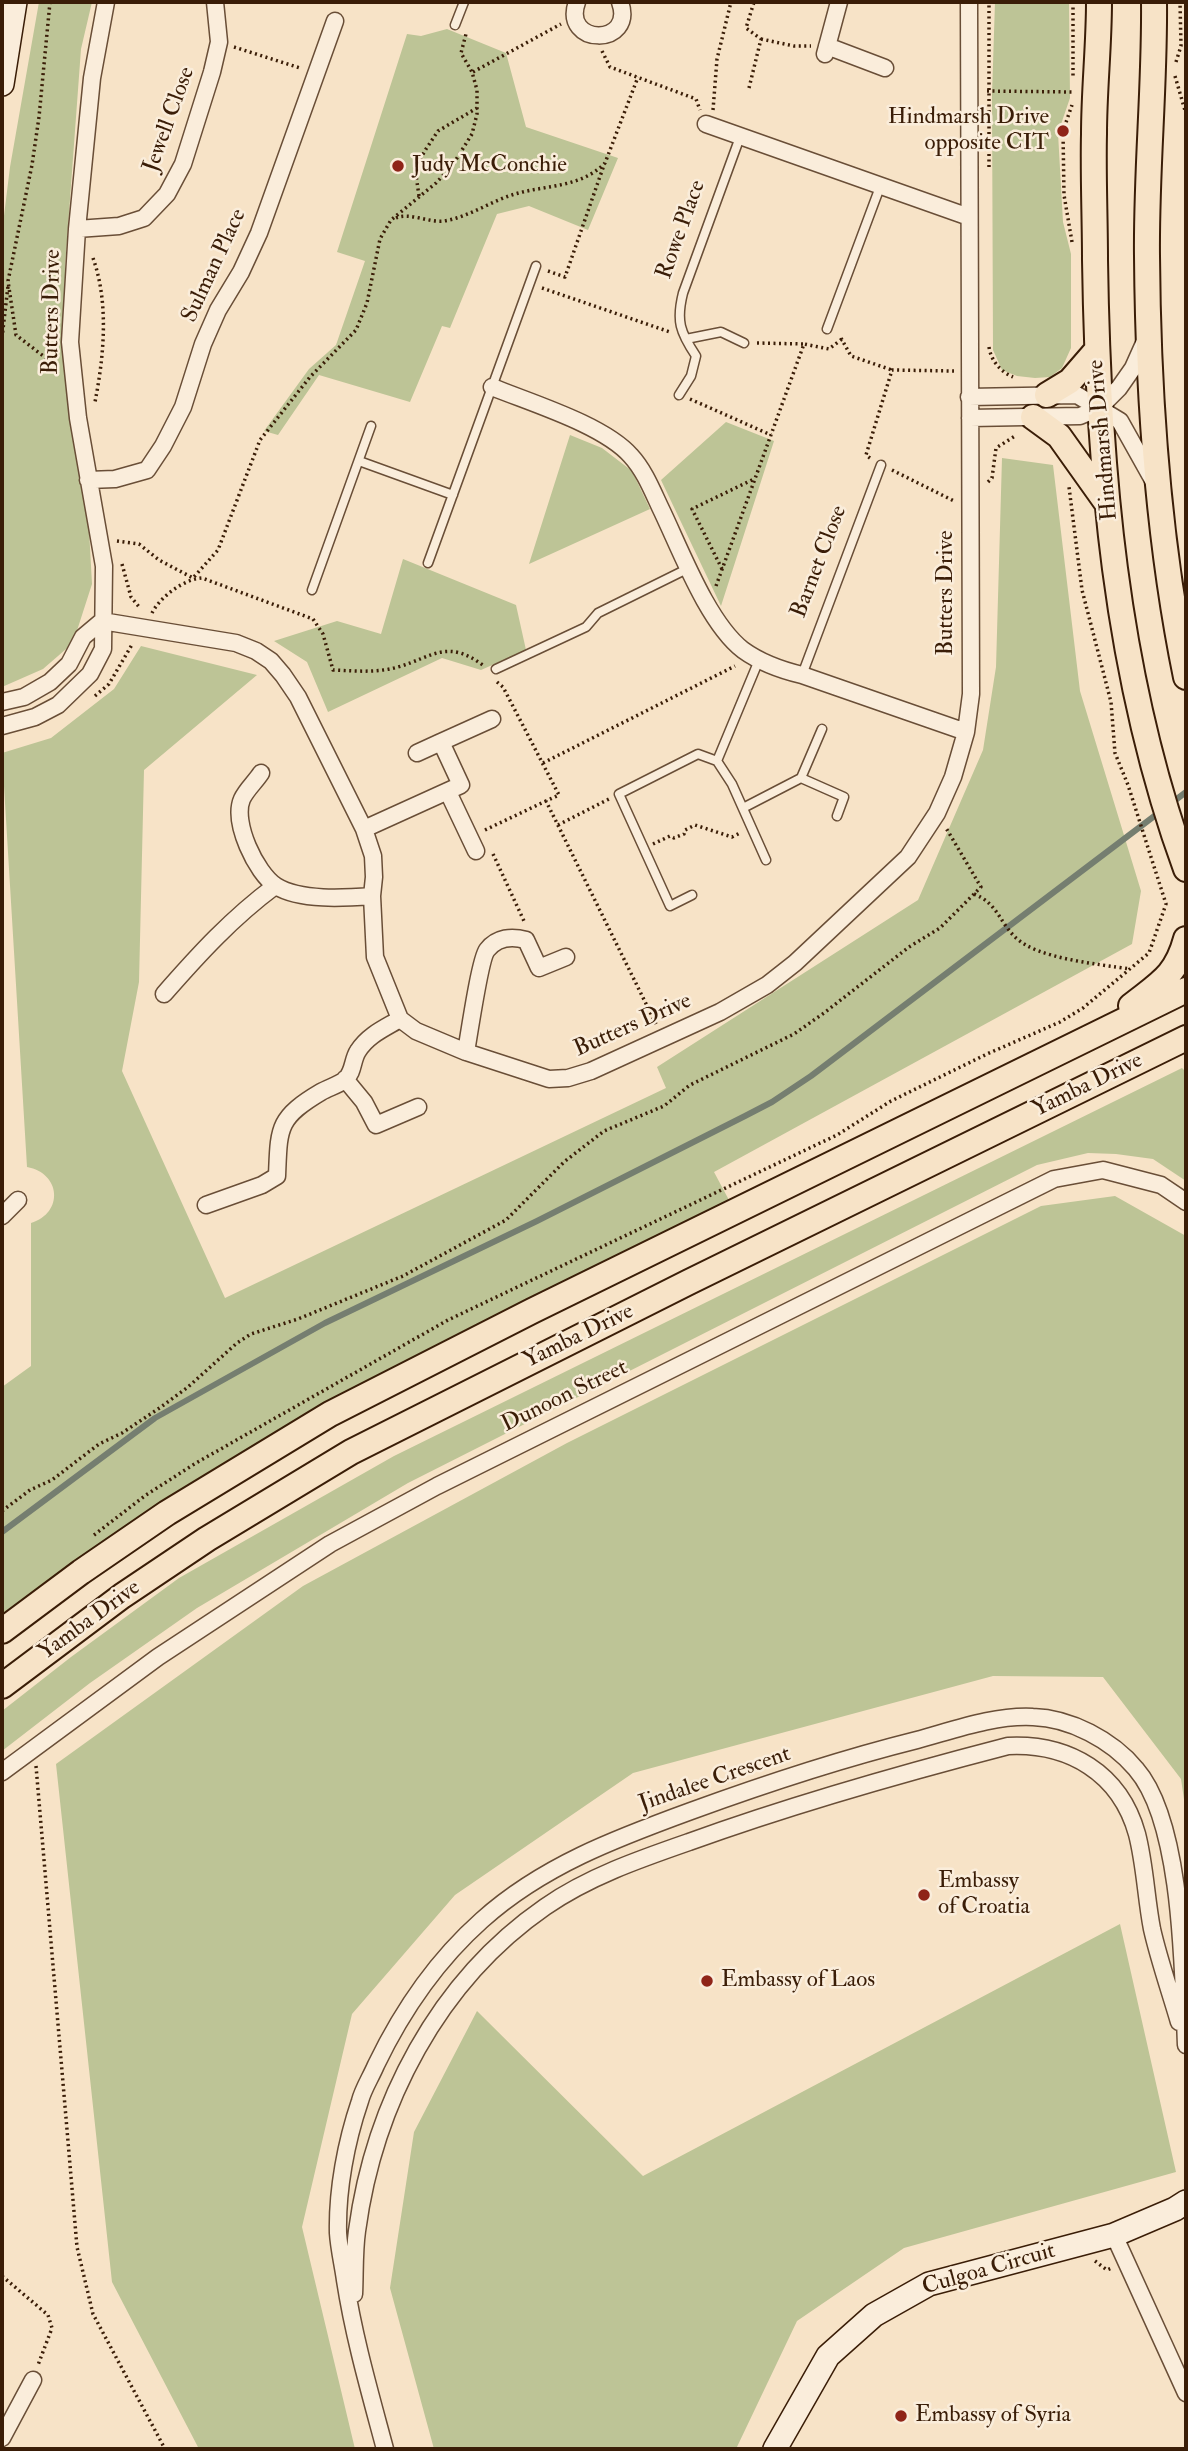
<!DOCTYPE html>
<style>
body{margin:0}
#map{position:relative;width:1188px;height:2451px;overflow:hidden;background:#f7e3c7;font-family:"IM FELL Double Pica",serif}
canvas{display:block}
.frame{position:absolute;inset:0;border:4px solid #3a1d07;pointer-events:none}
</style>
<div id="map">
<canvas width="1188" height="2451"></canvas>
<div class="frame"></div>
</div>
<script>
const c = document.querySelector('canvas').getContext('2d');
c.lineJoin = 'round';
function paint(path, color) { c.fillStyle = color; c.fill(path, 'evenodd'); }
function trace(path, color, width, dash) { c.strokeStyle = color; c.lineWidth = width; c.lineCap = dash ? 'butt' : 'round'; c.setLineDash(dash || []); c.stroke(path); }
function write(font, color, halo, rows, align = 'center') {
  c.font = font + ' "IM FELL Double Pica",serif'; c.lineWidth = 5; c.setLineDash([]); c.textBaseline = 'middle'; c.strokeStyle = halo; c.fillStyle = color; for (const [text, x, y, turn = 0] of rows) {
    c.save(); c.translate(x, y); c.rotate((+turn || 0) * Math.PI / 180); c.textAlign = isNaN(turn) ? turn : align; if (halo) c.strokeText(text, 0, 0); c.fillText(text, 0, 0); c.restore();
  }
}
paint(new Path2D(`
 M39,2H92L81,49L65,267L66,381L88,511L92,584L73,643L43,669L2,687V232L10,167Z
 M995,2H1069L1070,98L1058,133L1063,222L1071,254V348L1062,368L1050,377L1035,378L1017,376L1002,370L993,350L992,95Z
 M447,29L506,53L526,127L618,158L588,230L529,206L497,214L450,328L442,326L410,402L319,375L278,435L264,431L309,369L336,345L365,261L337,252L407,34L421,36Z
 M726,422L774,441L721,606L661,480Z
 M570,435L602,448L632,471L650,509L529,564Z
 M1002,458L1053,465L1080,691L1141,891L1132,944L714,1172L730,1202L290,1429L2,1618V1387L31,1366V1223C64,1213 61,1173 27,1167L2,753L51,738L114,689L141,646L257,675L144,770L139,982L122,1071L225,1298L666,1088L657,1067L918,900L983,750L996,667Z
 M403,559L516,605L526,650L481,670L442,658L328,712L307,662L274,641L337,621L381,634Z
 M1182,1068L1186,1072V1181L1153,1159L1116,1154L1088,1153L1037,1165L408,1483L197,1608L90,1683L2,1751V1711L71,1657L179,1578L394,1456Z
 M1115,1196L1186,1236V1813L1181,1779L1103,1677L993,1676L633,1773L455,1895L352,2014L302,2227L355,2449H199L112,2282L56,1764L303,1586L567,1443L1041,1206Z
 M1120,1924L1176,2172L904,2248L797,2321L736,2449H434L390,2288L414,2132L477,2011L643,2176Z`), '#bdc496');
trace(new Path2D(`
 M1169,805L1186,792
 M2,1532L155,1418L325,1323L537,1221L745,1116L772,1102L811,1076L1161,811`), '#757e70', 6);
const lane = new Path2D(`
 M455,25L464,2
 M827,329L880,187
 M686,339L721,332L744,343
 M679,395L691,376L696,356C680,332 676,321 683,293L740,137
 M359,461L453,495
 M428,563L536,266
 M312,590L371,426
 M496,669L586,627L598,613L689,568
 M802,675L881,465
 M717,761L732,784L766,860
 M801,778L822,729
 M743,808L801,778L844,797L837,816
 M692,895L670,906L619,794L698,754L717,761L759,660`);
const street = new Path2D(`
 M577,2C561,46 636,47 620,2
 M827,46L885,68
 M825,54L839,2
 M706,124L969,217
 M77,229L119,226L144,218L167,194L183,164L212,72L219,42L215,2
 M492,387C531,403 604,425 631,456C644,470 652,490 660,507C680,548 707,622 743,650C761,663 781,670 802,675L966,732
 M969,397L1077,395L1120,421L1153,480
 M970,418L1080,416L1099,408L1119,388L1133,368L1146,339
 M88,480L115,479L147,470L163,446L183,407L203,344L218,310L241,272L259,233L335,21
 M2,702L24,697L50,682L69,664L83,637L102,621L236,643L256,651L271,661L283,675L298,697L364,829L373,856L374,877L372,896L375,957L400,1019L416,1031L466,1052L549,1079L568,1078L591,1071L720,1012L767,985L795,963L908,857L937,813L953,777L966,732L971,694L969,2
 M2,726L35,717L58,705L90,674L103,649L104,566L78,418L70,342L77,229L92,78L106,2
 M417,753L441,742
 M261,773C256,781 246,790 242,799C232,822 256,873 276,886C300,901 345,898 372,896
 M448,792L476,851
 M364,829L461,785L441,742L492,719
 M164,994C199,954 232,918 275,886
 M466,1052C469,1035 480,959 487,950C497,937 512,936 526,940L539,968L566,957
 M345,1079L364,1102L376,1125L418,1107
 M206,1205L262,1185L277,1176C279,1128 277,1118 321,1092C328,1088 338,1085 345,1080C354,1072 352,1060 358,1051C368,1035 385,1028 400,1019
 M2,1216L18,1200
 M2,1772L158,1657L330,1544L437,1486L1054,1179L1103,1170L1161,1185L1186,1202
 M1114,2235L1186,2393
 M354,2294C355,2274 354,2252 357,2231C374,2104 438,1981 545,1907C588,1877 640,1859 689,1842C794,1804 900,1774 1008,1746C1069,1743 1120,1773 1137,1834C1145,1865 1146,1898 1152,1929C1159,1960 1170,1991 1179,2022
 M2,2438L33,2380
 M385,2449C370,2393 354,2338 345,2280C343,2265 339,2249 338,2233C337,2190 346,2142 360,2101C363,2089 371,2077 376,2065C402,2011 437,1960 482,1920C542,1866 617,1838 691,1811C765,1784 841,1759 917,1740C954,1730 994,1715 1033,1717C1070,1718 1112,1740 1136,1769C1183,1823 1183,1974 1186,2045`);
const secondary = new Path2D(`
 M2,84L15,2
 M775,2449L828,2356L874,2315L929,2284L1114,2235L1175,2209L1186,2202`);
const primary = new Path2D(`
 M1099,2C1099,46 1094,90 1094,134C1093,176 1095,218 1095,260C1098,465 1115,675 1186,869
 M1154,2C1155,86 1146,171 1147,256C1148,396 1158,540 1186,677
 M1047,395L1070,381L1096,351
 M1033,417L1059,436L1106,502
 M1131,1006C1160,983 1176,976 1186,939
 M2,1631L81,1572L167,1513L330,1414L532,1311L1186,990
 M2,1686L122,1596L207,1539L351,1452L689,1282L1186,1038`);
trace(lane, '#694e37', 11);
trace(street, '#694e37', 19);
trace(secondary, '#3a1d07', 26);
trace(primary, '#3a1d07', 28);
trace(new Path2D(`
 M50,2L39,117L32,165L8,281L16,335L55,365
 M1073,2V77
 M761,39L794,46H811
 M234,47L300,68
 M602,51L610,67L696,99L700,110
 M1176,62L1181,46L1180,2
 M473,72L561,24
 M1175,76L1186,114
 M749,88L761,39L746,28L754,2
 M987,91L1073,92
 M713,110L717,59L731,2
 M989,167V2
 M419,196L415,168L426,149L438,131L477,108
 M396,218C410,212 429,223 444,221C469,217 491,201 515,194C545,185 581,188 605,163L638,77
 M1072,242L1064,195L1063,131L1072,105
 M93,258C109,303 104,356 95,402
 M548,271L565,277L604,165
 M542,288L670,332
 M2,338L8,286
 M841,338L851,356L892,370
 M757,343L804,344
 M989,347C991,361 1001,372 1013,377
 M690,399L771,435
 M870,458L866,455L892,370L954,371
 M892,470L954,501
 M988,482L992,478L996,448L1015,436
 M117,541L139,544L159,560L193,578L218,550L260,440L310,377L356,330L367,303L380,239L391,220L436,183L452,166L472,134L477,114V90L472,72L461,53L466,34L465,33
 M122,564L131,597L140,608
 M722,569L692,509L754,479
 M716,586L804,344L829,349L842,339
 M152,613C160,597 184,579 202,578L313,619L323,634L333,670C355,671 377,673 398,667C433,657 447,638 484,666
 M497,682L503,687L559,795L546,801L656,1024
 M95,696L109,684L133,643
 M543,763L735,666
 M558,825L609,799
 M485,830L546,801
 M653,844L670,836L674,838L684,834L685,830L695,825L732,837L740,833
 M493,854L524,921L522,923
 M974,894C997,903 999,921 1015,937C1037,959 1099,964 1130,969
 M2,1511L30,1490L52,1480L99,1444L122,1433L161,1407L188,1387L237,1343L251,1334L298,1319L403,1276L506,1220L564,1162L604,1131L664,1106L690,1085L794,1034L824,1013L909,947L940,928L981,887L946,828
 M94,1535L146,1495L196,1463L448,1320L837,1135L891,1101L987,1054L1060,1022L1083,1008L1149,953L1166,904L1128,785L1115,753L1111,702L1082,590L1069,487
 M36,1766L77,2247L93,2314L165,2449
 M1095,2261L1107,2270L1112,2268
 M2,2276L48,2315L52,2328L38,2365`), '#3a1d07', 3.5, [2, 3.5]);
trace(lane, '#faeddb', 8);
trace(street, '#faeddb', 16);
trace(secondary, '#faeddb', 23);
trace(primary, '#f7e3c7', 24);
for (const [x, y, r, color] of [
 [1063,131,7,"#8f2418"],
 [398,166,7,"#8f2418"],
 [924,1895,7,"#8f2418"],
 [707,1981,7,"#8f2418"],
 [901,2416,7,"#8f2418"]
]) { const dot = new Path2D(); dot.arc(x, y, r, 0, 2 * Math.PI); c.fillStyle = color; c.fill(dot); trace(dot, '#faeddb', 2.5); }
write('23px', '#3a1d07', '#faeddb', [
 ["Hindmarsh Drive",1049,118,"right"],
 ["opposite CIT",1049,144,"right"],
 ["Judy McConchie",412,166],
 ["Embassy",938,1882],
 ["of Croatia",938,1908],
 ["Embassy of Laos",721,1981],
 ["Embassy of Syria",915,2416]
], 'left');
write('23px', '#3a1d07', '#faeddb', [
 ["Jewell Close",170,120,-70],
 ["Rowe Place",682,230,-70],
 ["Sulman Place",215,266,-65],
 ["Butters Drive",53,312,-89],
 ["Hindmarsh Drive",1104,440,-95],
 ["Barnet Close",820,562,-69],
 ["Butters Drive",947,593,-90],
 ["Butters Drive",633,1026,-24],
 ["Yamba Drive",1088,1086,-26],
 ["Yamba Drive",579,1337,-26],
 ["Dunoon Street",565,1397,-26],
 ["Yamba Drive",90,1621,-36],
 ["Jindalee Crescent",715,1780,-19],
 ["Culgoa Circuit",989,2270,-16]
]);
</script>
